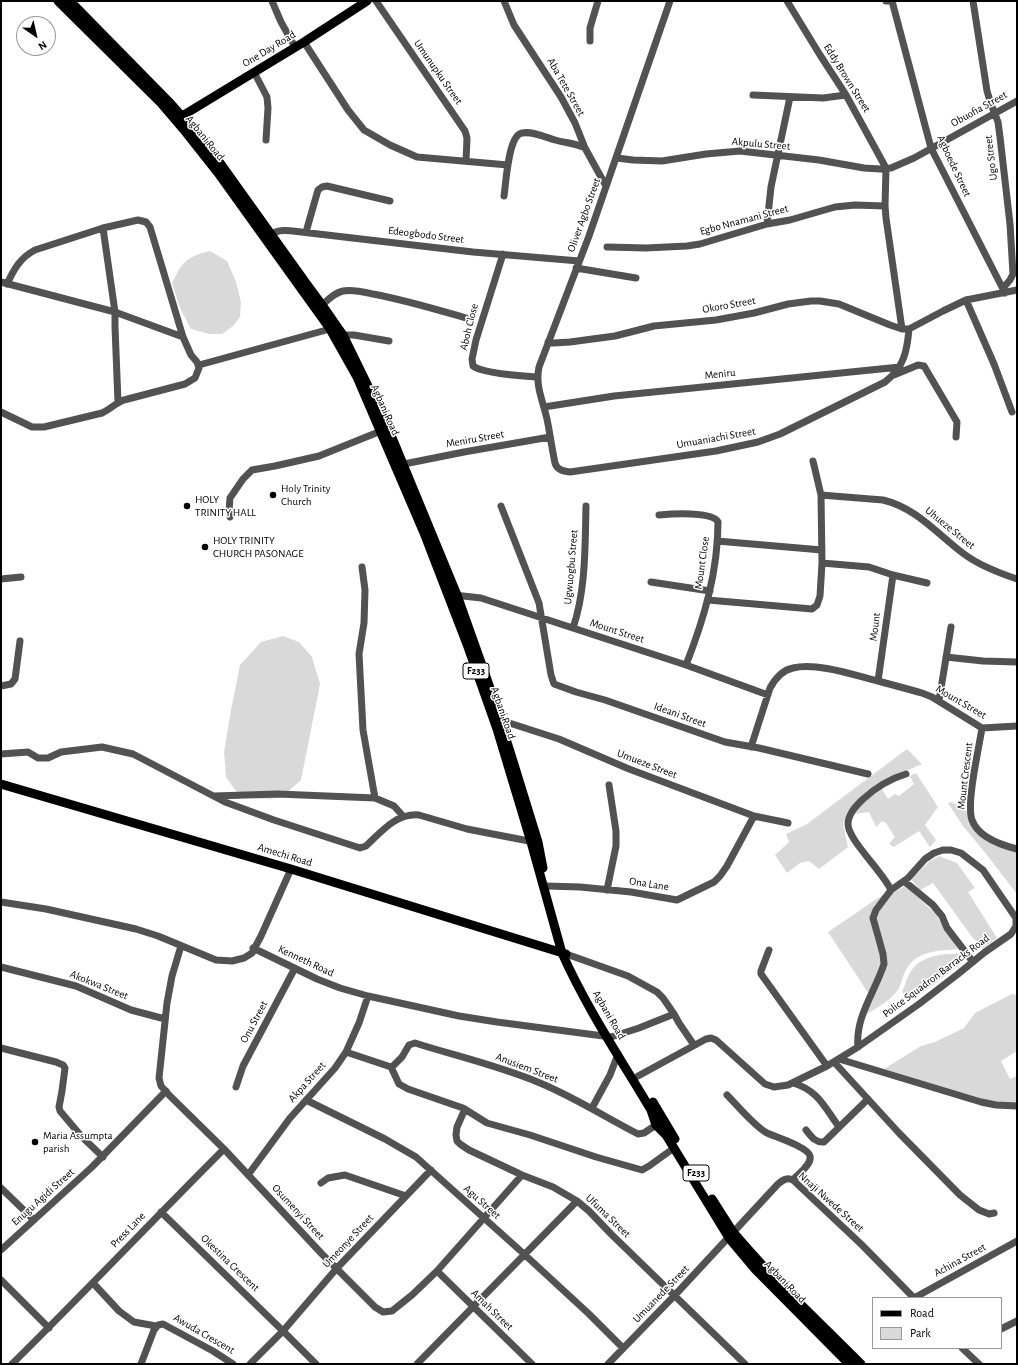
<!DOCTYPE html>
<style>
body{margin:0}
#map{position:relative;width:1018px;height:1365px;overflow:hidden;background:#fff;font-family:"Alegreya Sans",sans-serif}
canvas{display:block}
.frame{position:absolute;inset:0;border:2px solid #000;pointer-events:none}
.legend{position:absolute;left:872px;top:1297px;width:130px;height:52px;box-sizing:border-box;background:#fff;border:1px solid #999;margin:0;padding:5px 7px;list-style:none;font-size:12px;color:#000}
.legend li{display:flex;align-items:center;gap:8px;height:20px}
.legend b{width:20px;border:1px solid #999}
.north{position:absolute;left:16px;top:16px;width:40px;height:40px;box-sizing:border-box;background:#fff;border:1px solid #999;border-radius:50%;rotate:146deg;font-size:11px;font-weight:700;line-height:16px;text-align:center;color:#000}
.north::after{content:'';display:block;margin:auto;width:14px;height:18px;background:#000;clip-path:polygon(50% 0,100% 100%,50% 72%,0 100%)}
</style>
<div id="map">
<canvas width="1018" height="1365"></canvas>
<div class="frame"></div>
<ul class="legend">
<li><b style="height:5px;background:#000"></b>Road</li>
<li><b style="height:11px;background:#d9d9d9"></b>Park</li>
</ul>
<div class="north">N</div>
</div>
<script>
const c = document.querySelector('canvas').getContext('2d');
c.lineJoin = 'round';
function paint(path, color) { c.fillStyle = color; c.fill(path, 'evenodd'); }
function trace(path, color, width, dash) { c.strokeStyle = color; c.lineWidth = width; c.lineCap = dash ? 'butt' : 'round'; c.setLineDash(dash || []); c.stroke(path); }
function write(font, color, halo, rows, align = 'center') {
  c.font = font + ' "Alegreya Sans",sans-serif'; c.lineWidth = 3; c.setLineDash([]); c.textBaseline = 'middle'; c.strokeStyle = halo; c.fillStyle = color; for (const [text, x, y, turn = 0] of rows) {
    c.save(); c.translate(x, y); c.rotate((+turn || 0) * Math.PI / 180); c.textAlign = isNaN(turn) ? turn : align; if (halo) c.strokeText(text, 0, 0); c.fillText(text, 0, 0); c.restore();
  }
}
paint(new Path2D(`
 M210,251L227,261L236,282L241,302L240,317L233,326L222,334H209L191,329L180,308L172,283C183,261 186,257 210,251Z
 M283,636L299,642L312,657L320,684L301,780L283,796L271,799L252,798L236,791L226,777L224,752L231,710L240,665L261,642Z
 M907,749L922,764L888,779L867,792L847,812L843,824L848,847L819,869L809,861L800,863L787,873L775,855L789,842L786,834L807,824Z
 M916,773L938,807L925,825L936,840L930,847L919,831L894,847L889,844L895,837L886,823L882,821L876,827L869,812L854,814L865,801L882,789L888,799L895,794L899,796L914,784L910,776Z
 M952,802L969,813L977,830L1017,851V894L987,855L963,826L948,803Z
 M939,856L957,863L975,888L968,892L997,938L983,948L972,937L933,883L920,890L911,879L930,861Z
 M905,886L935,913L958,949C938,951 917,950 906,970C902,976 902,984 898,990C890,1001 875,1009 864,1016L882,976L876,916L891,894Z
 M884,894L871,916L874,936L881,958L880,969L869,994L828,932Z
 M947,954H961L962,963L914,999L908,1001L902,991C905,987 905,982 908,977C915,960 930,956 947,954Z
 M1012,994L1017,995V1051L1001,1061L1010,1079L1017,1076V1105L993,1103L884,1069L921,1046L935,1042L964,1028L975,1013Z`), '#d9d9d9');
trace(new Path2D(`
 M272,1L281,22L295,47
 M376,1L465,131L467,138L466,161
 M504,1L514,25L561,97L575,123L585,148L606,186
 M670,1L589,236L539,367C535,386 543,401 547,419C550,434 552,449 555,463C557,470 563,471 570,472L716,451L758,442L780,434L885,382C904,367 907,352 909,329
 M787,1L820,55L846,95L886,168L885,206L886,218L902,329
 M886,1H892L931,148L1005,293
 M973,1L987,91L991,104L998,122L1000,137L1010,224L1013,274L1010,280L1003,288
 M590,41V28L598,1
 M304,42L348,110L364,130L390,145L417,157L508,165
 M254,72L267,97L268,108L266,140
 M753,95L823,98L846,95
 M617,158L633,160L662,161L706,154L740,151L819,160L864,168L880,169L891,168L914,158L1017,101
 M504,196C506,184 508,135 522,133C533,131 545,137 555,140C565,143 576,143 585,148
 M767,224L771,187L790,97
 M103,228L115,312V327L118,402
 M306,232L318,190L322,187L327,186L390,201
 M271,235C279,228 292,231 301,232L473,252L579,261
 M607,247L646,248L687,246L700,244L767,224L790,220L835,207L855,205L885,206
 M503,254L476,340L472,359L473,366C483,374 523,376 537,377
 M576,268L636,278
 M1,282L115,312L183,337
 M966,300L994,364L1012,412
 M322,305C329,299 334,293 343,291C352,289 364,292 373,294C405,300 435,309 466,318
 M343,335H354L389,341
 M548,342L554,343L570,342L615,336L654,326L716,320L754,313L788,304L811,301H820L839,304L890,325L902,329H909L943,311L966,300L1017,290
 M199,365L330,329
 M894,375L918,365L924,366L957,422L956,437
 M544,407L614,396L900,367
 M1,412L32,427H44L102,413C110,409 116,403 124,400L185,384L195,378L199,368L197,362L191,355L183,337L150,227L146,222L138,220L103,228L35,250C20,258 14,269 7,284
 M399,465L464,452L550,437
 M821,495L883,500C917,508 938,535 964,554C980,566 999,573 1017,579
 M501,506L539,603L551,675L554,684L576,692L605,700L725,742L759,748L868,774
 M659,515C670,514 713,511 718,522C718,572 704,619 686,665
 M230,517L229,511L230,498L243,479L252,470L275,466L319,456L381,431
 M717,541L822,550
 M822,563L869,567L893,575L927,583
 M362,567L365,590L364,623L359,654L363,730L375,798
 M1,579L21,577
 M651,582L710,591
 M454,595L481,598L686,665L768,695
 M708,600L812,609L817,605L820,596L822,563L821,495L813,461
 M573,628C586,590 585,546 586,506
 M946,657L983,661L1017,662
 M878,681L893,575
 M1,686L11,684L15,679L20,641
 M939,701L951,627
 M500,720L559,739L629,769L754,816L788,823
 M982,728C979,748 966,803 972,820C978,837 1001,845 1017,849
 M751,747L770,688C775,679 782,670 793,668C816,662 854,675 878,681C893,685 908,689 922,693L932,697L982,728L1017,726
 M1,754L28,752L38,758H48L61,752L102,747L133,754L225,802L274,820L360,848L366,846C381,832 396,813 419,815L467,829L534,842
 M214,796L278,794L375,798L394,806L403,816
 M904,881L933,905L937,910L942,916L947,928L973,962
 M546,886L580,887L631,892L677,900L714,882L720,876L727,866L754,816
 M607,890L616,846V831L609,785
 M891,890C883,872 848,840 848,824C848,814 856,806 862,800C875,788 889,779 906,774
 M1,902L46,909L136,929L158,936L216,960L232,961L244,958L252,953L261,936L291,869
 M181,946L172,976L167,1003L159,1078L161,1086L170,1096L224,1149L321,1253L375,1307L383,1312L392,1311L412,1295L437,1271L522,1175
 M253,948L317,979L340,988L368,996L459,1016L497,1022L611,1037L639,1028L674,1014L679,1023L694,1045
 M769,950L761,971V974L827,1066
 M569,955L628,976L657,992L663,998L674,1014
 M1,967L76,986L131,1010L165,1019
 M1,1048L56,1062L63,1065L65,1068L62,1091L59,1107L60,1111L82,1137L103,1157
 M346,1052L391,1067L399,1084L408,1089L463,1108L487,1123L530,1135L596,1157L642,1170L649,1166L674,1148
 M839,1059L981,1102L996,1105L1017,1106
 M834,1062L899,1133L960,1195L979,1210L989,1214L994,1213
 M392,1067L402,1057L409,1045L415,1043C456,1056 500,1066 540,1083C574,1097 605,1117 638,1134L644,1133L656,1125
 M638,1076L706,1039L711,1038L716,1040L765,1084L774,1087L788,1085L827,1066L858,1047L919,1004L958,974L985,952L1011,934L1016,926V918L983,870L961,853L951,850H943L934,853L925,859L908,878L891,890L876,910L873,918L883,954L884,964C875,992 855,1017 858,1047
 M793,1083C818,1090 825,1108 839,1127
 M236,1087L243,1066L295,968
 M727,1095C737,1105 755,1127 767,1133C776,1137 808,1147 810,1156C812,1165 798,1174 793,1180
 M306,1100L385,1139L416,1157L524,1254L589,1314L623,1348
 M592,1108L610,1075L618,1054
 M465,1109L457,1127L456,1135L457,1141L460,1144L469,1150L522,1175L553,1187L577,1201L589,1211L611,1234L745,1364
 M806,1130C811,1136 815,1143 824,1142L868,1099
 M248,1175L290,1118L335,1068L346,1052L359,1023L368,996
 M321,1183L328,1178L345,1175L406,1196
 M1,1188L34,1220
 M161,1212L283,1331L316,1364
 M1,1250L92,1167L166,1091
 M437,1271L532,1364
 M1,1280L49,1328
 M93,1283L119,1311L134,1322L156,1326
 M914,1298L1017,1241
 M1001,1329L1017,1321
 M962,1348L979,1364
 M12,1364C84,1293 153,1220 224,1149
 M141,1364L154,1330L158,1325L163,1324L213,1351L233,1364
 M250,1364L283,1331L337,1268L431,1170
 M417,1364L577,1201
 M608,1364L675,1295L778,1184C783,1180 787,1177 793,1180L862,1245L914,1298`), '#525252', 7);
trace(new Path2D(`
 M58,1L161,103L184,130L218,173L330,329L357,377L424,533L468,647L497,729L531,842L562,953C586,1007 620,1058 651,1110L656,1125L666,1135L729,1238L755,1269L849,1364
 M70,1L171,104L192,128L218,160L306,283L322,305L343,335L386,423L457,595L489,685L513,761L538,842L543,868
 M182,116L304,42L367,1
 M1,784L291,869L566,954
 M653,1102L675,1139
 M712,1199L733,1232L746,1247L774,1278L861,1364`), '#000', 9);
for (const [x, y, r, color] of [
 [273,495,4,"#000"],
 [187,506,4,"#000"],
 [205,547,4,"#000"],
 [35,1142,4,"#000"]
]) { const dot = new Path2D(); dot.arc(x, y, r, 0, 2 * Math.PI); c.fillStyle = color; c.fill(dot); trace(dot, '#fff', 1.5); }
for (const [x, y, w] of [
 [476,671,26],
 [696,1173,26]
]) { const box = new Path2D(); box.roundRect(x - w / 2, y - 8, w, 16, 3); c.fillStyle = '#fff'; c.fill(box); trace(box, '#000', 1); }
write('bold 10px', '#000', null, [
 ["F233",476,671],
 ["F233",696,1173]
]);
write('11px', '#000', '#fff', [
 ["One Day Road",269,49,-31],
 ["Umunupku Street",438,72,55],
 ["Eddy Brown Street",847,78,58],
 ["Aba Tete Street",566,87,60],
 ["Obuofia Street",979,109,-29],
 ["Agbani Road",205,138,51],
 ["Akpulu Street",761,144,5],
 ["Ugo Street",991,158,-97],
 ["Agboede Street",954,166,65],
 ["Oliver Agbo Street",584,215,-70],
 ["Egbo Nnamani Street",744,220,-15],
 ["Edeogbodo Street",426,235,7],
 ["Okoro Street",729,305,-10],
 ["Aboh Close",469,327,-76],
 ["Meniru",720,374,-6],
 ["Agbani Road",385,410,66],
 ["Umuaniachi Street",716,438,-10],
 ["Meniru Street",475,439,-10],
 ["Uhueze Street",950,528,39],
 ["Mount Close",702,563,-82],
 ["Ugwuogbu Street",571,567,-85],
 ["Mount",875,627,-83],
 ["Mount Street",617,631,18],
 ["Mount Street",961,702,30],
 ["Agbani Road",503,713,71],
 ["Ideani Street",680,715,20],
 ["Umueze Street",647,764,21],
 ["Mount Crescent",965,776,-83],
 ["Amechi Road",285,855,17],
 ["Ona Lane",649,884,9],
 ["Kenneth Road",306,961,25],
 ["Police Squadron Barracks Road",936,976,-37],
 ["Akokwa Street",99,985,22],
 ["Agbani Road",609,1015,60],
 ["Onu Street",254,1022,-62],
 ["Anusiem Street",527,1068,21],
 ["Akpa Street",307,1082,-48],
 ["Enugu Agidi Street",43,1197,-42],
 ["Agu Street",482,1202,42],
 ["Nnaji Nwede Street",831,1202,42],
 ["Osumenyi Street",298,1212,47],
 ["Ufuma Street",608,1216,44],
 ["Press Lane",128,1230,-46],
 ["Umeonye Street",348,1241,-47],
 ["Achina Street",960,1260,-29],
 ["Okestina Crescent",230,1263,44],
 ["Agbani Road",785,1282,46],
 ["Umuanede Street",661,1294,-46],
 ["Amah Street",492,1310,44],
 ["Awuda Crescent",204,1334,30]
]);
write('11px', '#000', '#fff', [
 ["Holy Trinity",281,489],
 ["Church",281,502],
 ["HOLY",195,500],
 ["TRINITY HALL",195,513],
 ["HOLY TRINITY",213,541],
 ["CHURCH PASONAGE",213,554],
 ["Maria Assumpta",43,1136],
 ["parish",43,1149]
], 'left');
</script>
